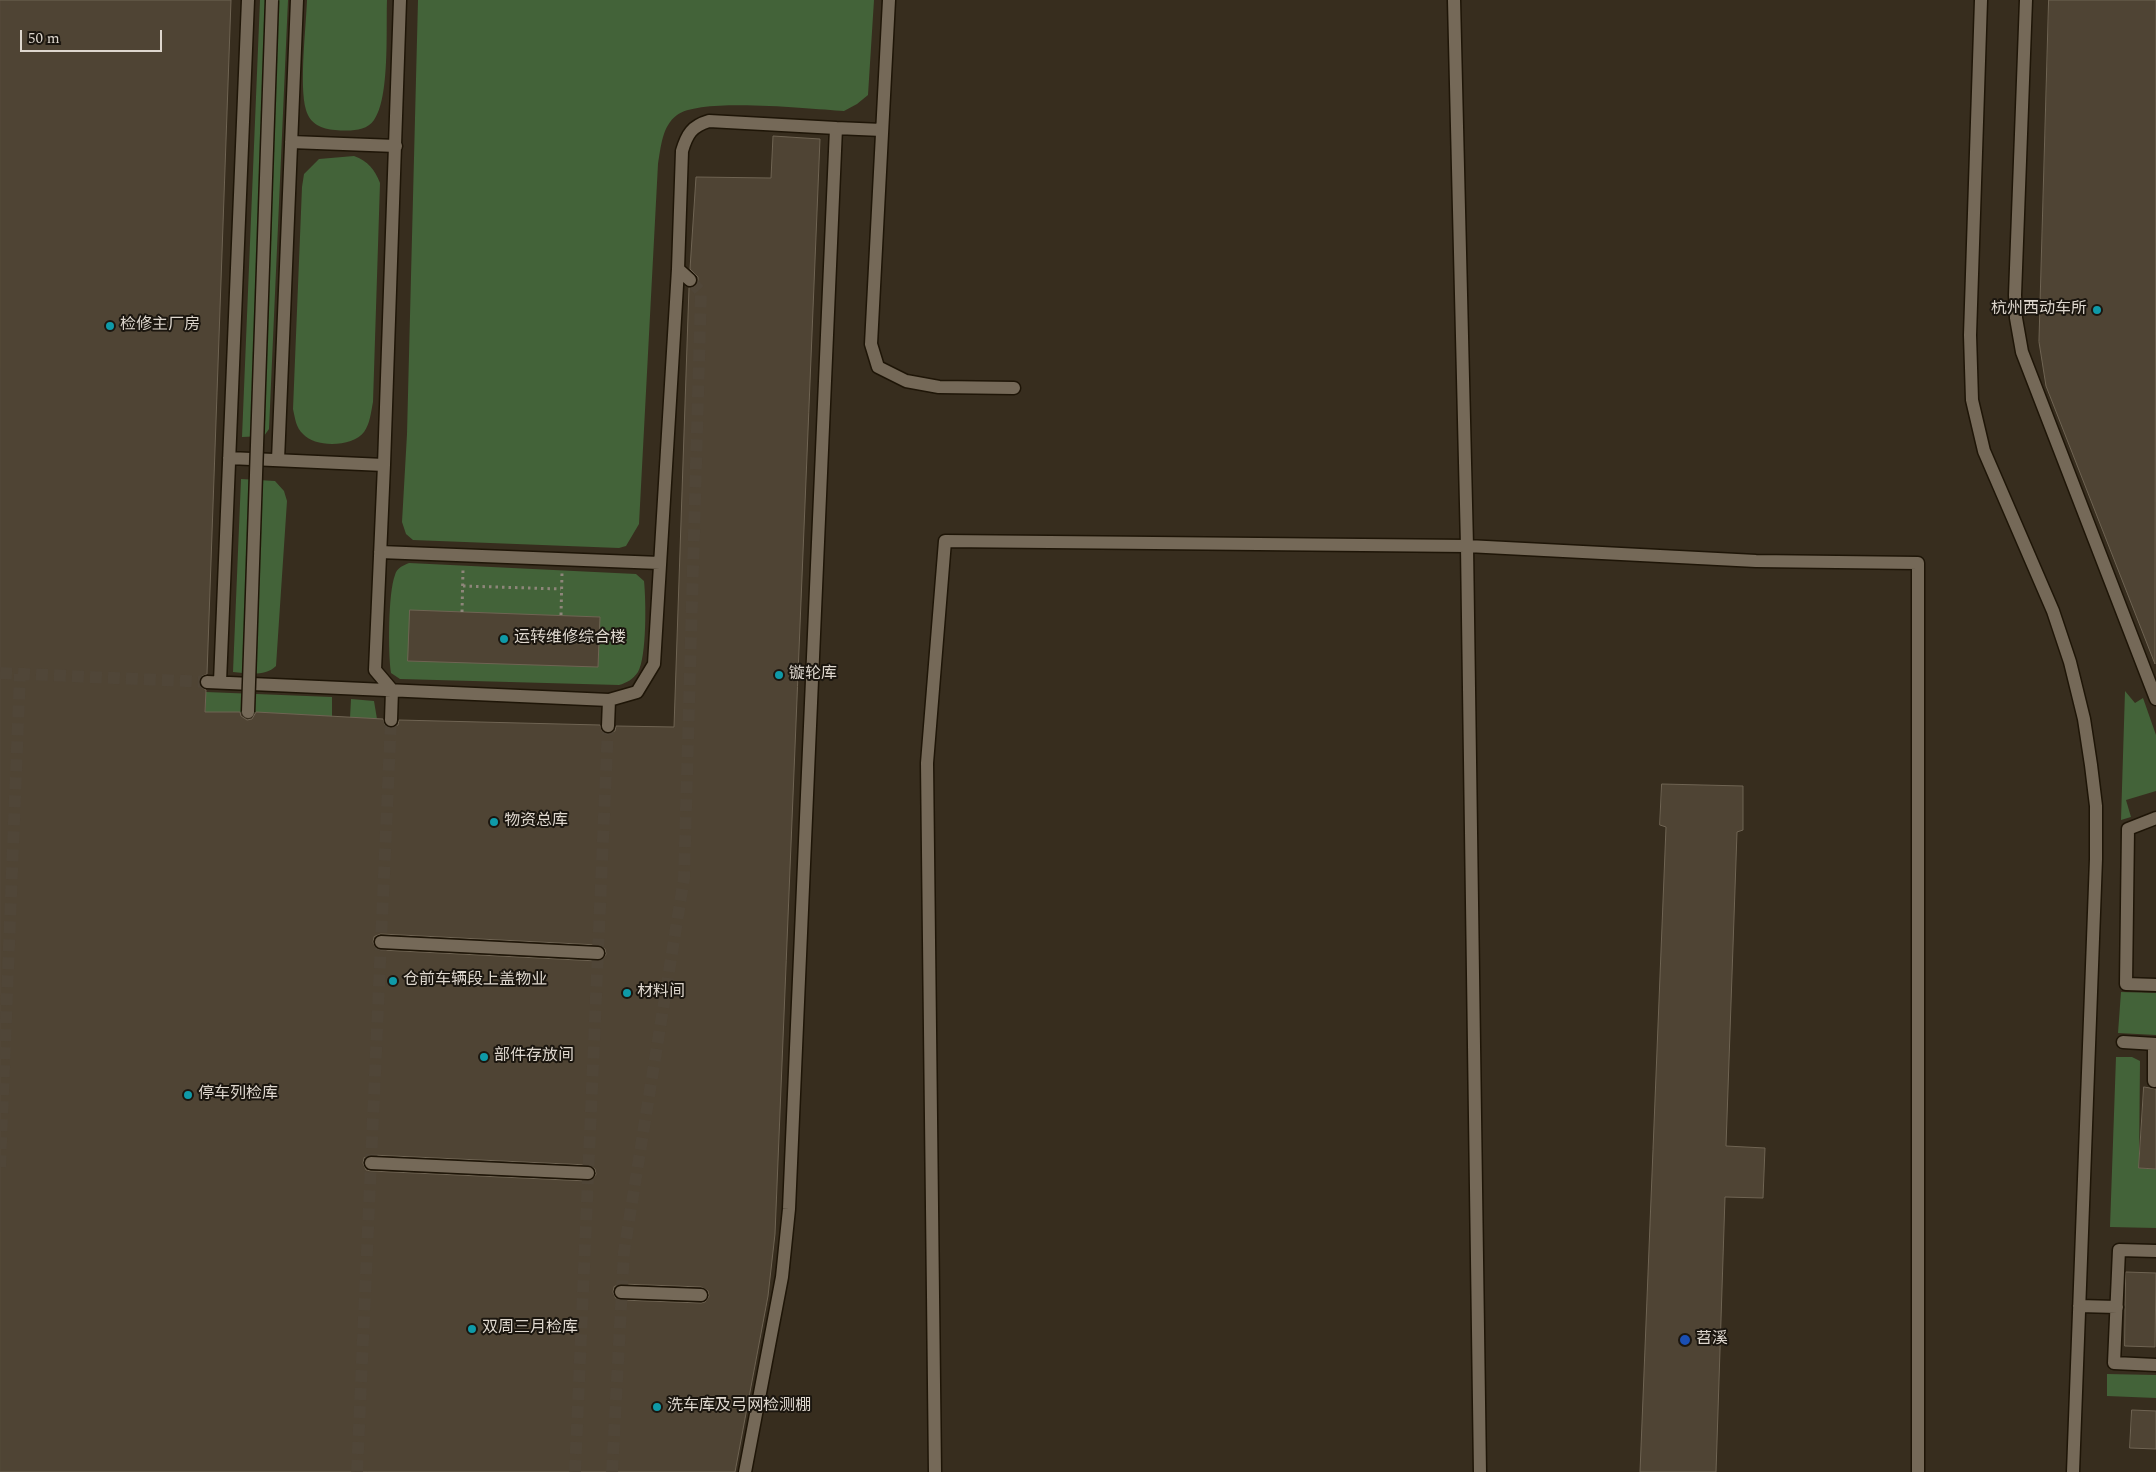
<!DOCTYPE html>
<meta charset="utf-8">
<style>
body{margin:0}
#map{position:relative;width:2156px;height:1472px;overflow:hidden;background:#372d1e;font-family:Spectral,serif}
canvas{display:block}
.scale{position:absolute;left:20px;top:30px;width:142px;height:22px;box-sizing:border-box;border:2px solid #ded7ce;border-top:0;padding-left:6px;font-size:15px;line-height:18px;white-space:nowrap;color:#ded7ce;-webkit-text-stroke:4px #1b160f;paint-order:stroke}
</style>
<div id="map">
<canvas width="2156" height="1472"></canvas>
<div class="scale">50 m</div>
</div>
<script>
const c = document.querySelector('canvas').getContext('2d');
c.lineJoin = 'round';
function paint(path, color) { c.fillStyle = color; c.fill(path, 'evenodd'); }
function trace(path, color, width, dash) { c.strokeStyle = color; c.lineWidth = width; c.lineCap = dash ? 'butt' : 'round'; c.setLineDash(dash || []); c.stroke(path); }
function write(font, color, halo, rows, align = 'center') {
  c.font = font + ' Spectral,"Noto Sans SC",serif'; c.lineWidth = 4; c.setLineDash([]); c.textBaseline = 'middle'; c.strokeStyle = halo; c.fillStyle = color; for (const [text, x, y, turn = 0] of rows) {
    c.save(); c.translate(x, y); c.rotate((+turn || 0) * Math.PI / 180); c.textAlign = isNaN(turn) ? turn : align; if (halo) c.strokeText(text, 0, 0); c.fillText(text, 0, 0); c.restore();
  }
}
paint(new Path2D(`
 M260,0H288L269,429L264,436L242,437Z
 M307,0H387C386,28 390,99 374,120C366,132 348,131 335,130C322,129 310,124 306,110C299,86 306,28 307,0Z
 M418,0H874L868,95L857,104L844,111C810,109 701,97 677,115C662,126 661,147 658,164L639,524L626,546L619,548L413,540L406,534L402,522L407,434Z
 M354,156C368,161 375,170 380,183L373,402C371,412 370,424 364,432C353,447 315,448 303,434C296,428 295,418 293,409L302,187L304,174L319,159Z
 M241,479L275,481L284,491L287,501L276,666C265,677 247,673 233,672Z
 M409,563L636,574L644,581C646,599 647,657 638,672C633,679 627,683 619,685L400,679L391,673C388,653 388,593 395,575C397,568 402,566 409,563Z
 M2125,691L2135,703L2143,698L2156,735V791L2126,800L2131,817L2121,820Z
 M206,692L332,697V717L248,712H205Z
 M351,699L374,701L377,719L350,718Z
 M2121,992L2156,993V1035L2118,1033Z
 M2116,1057H2132L2140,1061L2139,1168L2156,1169V1228L2110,1227Z
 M2107,1374L2156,1375V1398L2107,1396Z`), '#436339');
const building = new Path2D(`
 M0,0H231L207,674L200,677L199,682L200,686L206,690L205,712H240L241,716L247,720L252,719L256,712L383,719L386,727L391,728L398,725L399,720L600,725L603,733L608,734L615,731L616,726L674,727L688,316L689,288L696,286L698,281V277L690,269L696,177L771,178L773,136L820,139L775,1234L768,1296L735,1472H0ZM381,934L598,945L605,949L606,954L602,960L598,961L381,950L376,948L373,942L374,937ZM371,1155L588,1165L595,1169L596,1174L592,1180L588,1181L371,1171L366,1170L363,1163L364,1158ZM621,1284L701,1287L708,1291L709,1296L705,1302L701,1303L621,1300L616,1299L613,1292L614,1287Z
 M2049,0H2156L2155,664L2046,386L2039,342Z
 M410,610L600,617L598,667L408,661Z
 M1662,784L1743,786V830L1737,832L1726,1146L1765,1148L1763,1198L1725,1197L1716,1472H1640L1666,827L1660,825Z
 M2144,1087L2156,1089V1169L2139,1168Z
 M2126,1272L2156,1273L2155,1347L2125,1346Z
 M2132,1410L2156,1411V1449L2130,1448Z`);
paint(building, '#4f4434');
trace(building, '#6f6453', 1);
trace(new Path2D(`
 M0,673L207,682
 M0,1167L20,674
 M357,1472L391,720
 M575,1472L608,726
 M612,1472L624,1252L684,878L701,292L690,280`), '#504638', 12, [12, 6]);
const minor = new Path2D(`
 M889,0L871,344L878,367L906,381L939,387L1014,388
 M1454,0L1467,546L1480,1472
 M1981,0L1970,335L1972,400L1984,451L2053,611L2070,662L2084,719L2091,765L2096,806V859L2073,1472
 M2026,0L2015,295L2016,318L2022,352L2156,699
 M836,128L882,130
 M291,142L396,146
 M690,280L678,269L682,151C687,134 692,126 709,121L836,128L789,1209L782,1277L745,1472
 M229,458L384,465
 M278,460L297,0
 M380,552L660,563
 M207,682L609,700L608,726
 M220,682L248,0
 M609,700L637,692L654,664L678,269
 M391,720L392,690L375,670L384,465L400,0
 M2156,818L2128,829L2126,984L2156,985
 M381,942L598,953
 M2123,1042L2156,1044
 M2154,1044V1081
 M371,1163L588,1173
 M2156,1251L2119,1250L2114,1363L2156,1365
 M621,1292L701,1295
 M2079,1306L2117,1307
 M935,1472L927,763L945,541L1467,546L1756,561L1918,563V1472`);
trace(minor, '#1e1507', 15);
trace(new Path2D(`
 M463,586L561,589
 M462,612L463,570
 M561,615L562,573`), '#8e867a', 3, [2.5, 4]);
trace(minor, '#756958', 12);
const minorBridge = new Path2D(`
 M248,712L272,0`);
trace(minorBridge, '#1e1507', 15, []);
trace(minorBridge, '#756958', 12);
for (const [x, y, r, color] of [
 [2097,310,5,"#0f9aa8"],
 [110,326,5,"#0f9aa8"],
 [504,639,5,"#0f9aa8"],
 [779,675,5,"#0f9aa8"],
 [494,822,5,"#0f9aa8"],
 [393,981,5,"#0f9aa8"],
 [627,993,5,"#0f9aa8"],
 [484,1057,5,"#0f9aa8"],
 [188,1095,5,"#0f9aa8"],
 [472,1329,5,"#0f9aa8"],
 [1685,1340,6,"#1a4fb4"],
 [657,1407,5,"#0f9aa8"]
]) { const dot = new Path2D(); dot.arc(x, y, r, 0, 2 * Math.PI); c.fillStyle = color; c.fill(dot); trace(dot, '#1b160f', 2); }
write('16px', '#ded7ce', '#1b160f', [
 ["杭州西动车所",2087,310,"right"],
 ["检修主厂房",120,326],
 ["运转维修综合楼",514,639],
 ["镟轮库",789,675],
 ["物资总库",504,822],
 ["仓前车辆段上盖物业",403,981],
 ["材料间",637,993],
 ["部件存放间",494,1057],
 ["停车列检库",198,1095],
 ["双周三月检库",482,1329],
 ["苕溪",1696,1340],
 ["洗车库及弓网检测棚",667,1407]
], 'left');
</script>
